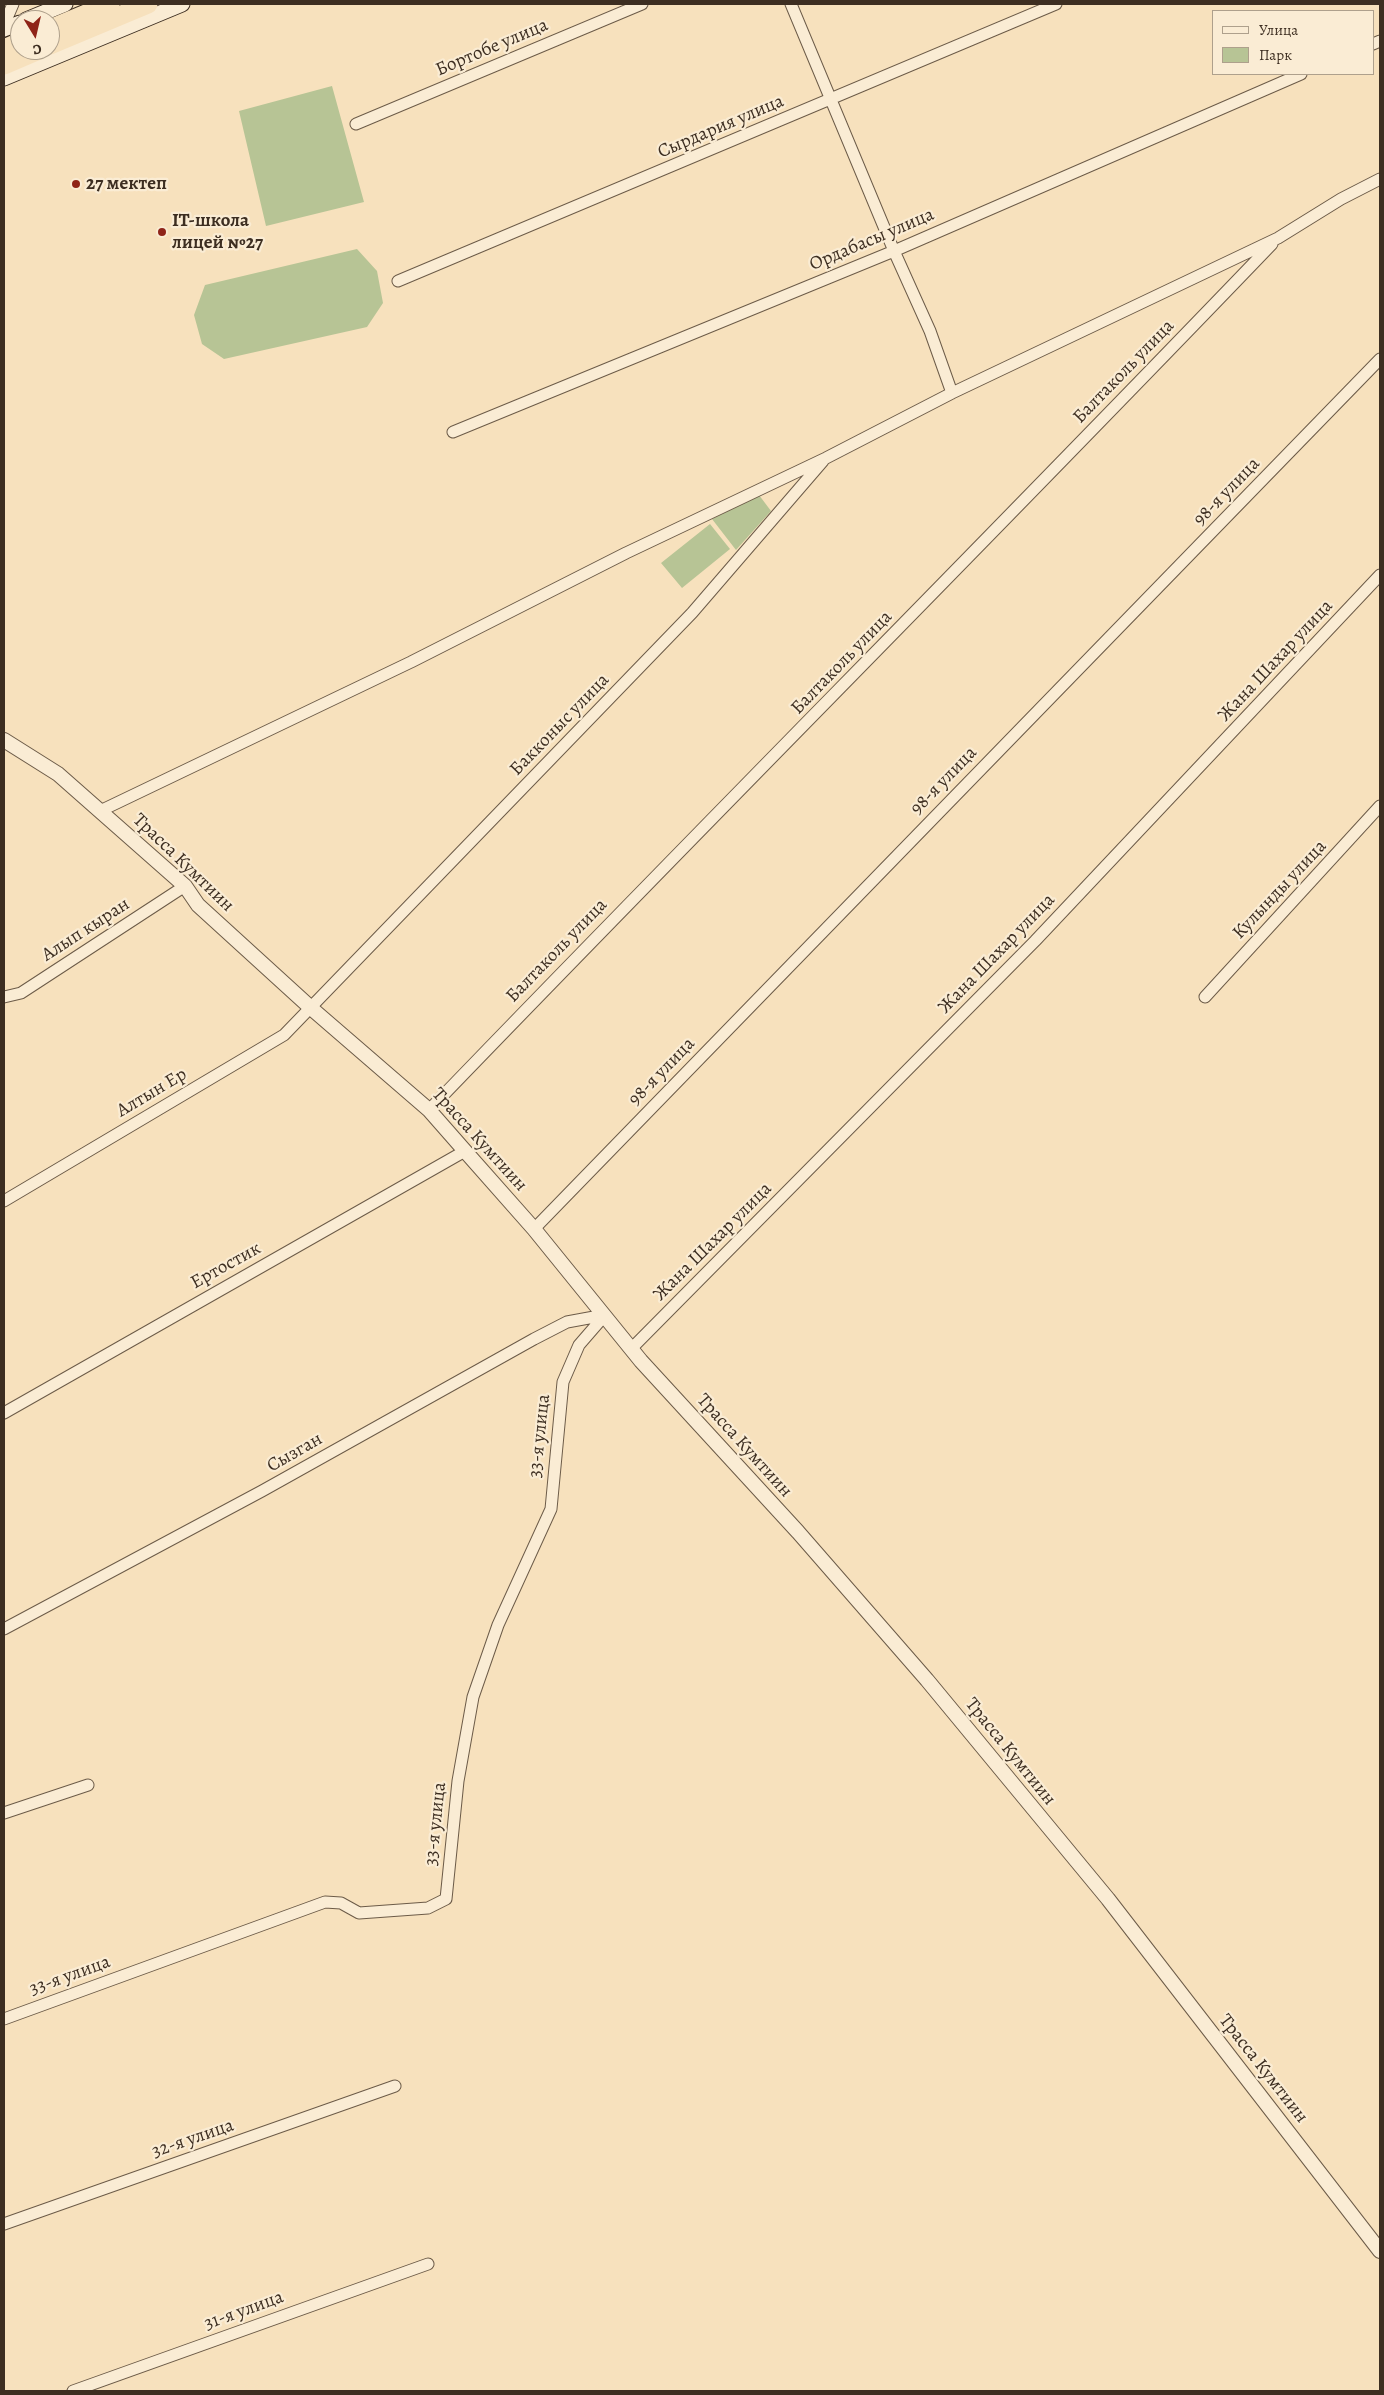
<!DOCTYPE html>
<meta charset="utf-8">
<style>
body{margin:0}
#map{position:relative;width:1384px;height:2395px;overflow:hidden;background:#f7e1bd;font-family:Alegreya,serif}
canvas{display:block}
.frame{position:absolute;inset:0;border:5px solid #3d2e21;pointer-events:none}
.legend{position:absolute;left:1212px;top:10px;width:162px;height:65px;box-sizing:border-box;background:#faecd4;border:1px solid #aea08c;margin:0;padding:6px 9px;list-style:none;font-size:15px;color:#3d2e21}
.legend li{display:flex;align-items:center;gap:10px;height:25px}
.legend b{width:25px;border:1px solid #aea08c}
.north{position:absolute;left:10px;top:10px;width:50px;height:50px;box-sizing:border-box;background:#faecd4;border:1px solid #aea08c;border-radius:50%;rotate:171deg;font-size:14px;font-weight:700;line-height:20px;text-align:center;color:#3d2e21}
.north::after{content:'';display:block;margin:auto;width:18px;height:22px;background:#8f2418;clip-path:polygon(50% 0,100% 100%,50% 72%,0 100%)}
</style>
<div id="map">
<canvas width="1384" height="2395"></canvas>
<div class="frame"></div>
<ul class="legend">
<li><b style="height:6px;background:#faecd4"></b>Улица</li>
<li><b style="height:14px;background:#b7c495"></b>Парк</li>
</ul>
<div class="north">С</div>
</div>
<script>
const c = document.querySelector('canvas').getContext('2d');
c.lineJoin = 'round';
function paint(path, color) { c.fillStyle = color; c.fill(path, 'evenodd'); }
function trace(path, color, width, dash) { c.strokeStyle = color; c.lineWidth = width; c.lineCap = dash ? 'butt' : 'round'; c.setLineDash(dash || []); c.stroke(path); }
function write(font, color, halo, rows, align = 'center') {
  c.font = font + ' Alegreya,serif'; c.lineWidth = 4.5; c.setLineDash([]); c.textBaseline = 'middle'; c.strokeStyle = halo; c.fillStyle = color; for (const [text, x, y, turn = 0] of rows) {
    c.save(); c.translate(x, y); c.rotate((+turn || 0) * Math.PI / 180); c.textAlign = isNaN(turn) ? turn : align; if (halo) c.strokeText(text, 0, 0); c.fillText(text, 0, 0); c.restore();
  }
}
paint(new Path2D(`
 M332,86L364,202L266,226L239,111Z
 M357,249L377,271L383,303L367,327L224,359L202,344L194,315L205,285Z
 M759,495L771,511L736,550L712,519Z
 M710,524L730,549L682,588L661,563Z`), '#b7c495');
const minor = new Path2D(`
 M791,4L894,251L930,331L952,393
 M4,25L13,4
 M1373,44L1380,41
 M356,124L642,4
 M398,281L1056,4
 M453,432L894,251L1301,74
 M100,811L411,662L626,553L826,458L952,393L1278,238L1341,199L1380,179
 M4,997L21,993L185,886
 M1205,997L1380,806
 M429,1110C708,820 993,535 1272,244
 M4,1201L284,1035L692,613L823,461
 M534,1229L1380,359
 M631,1349L1035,941L1380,575
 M4,1413L465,1151
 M4,1629L262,1491L534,1339L567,1322L605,1315
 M4,1813L88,1785
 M4,2019L325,1902L341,1903L359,1913L428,1908L446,1899L458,1781L473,1697L498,1625L551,1509L563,1382L579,1345L605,1315
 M4,2224L395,2086
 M73,2391L428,2264`);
const tertiary = new Path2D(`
 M4,740L58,774L185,886L198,905L311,1008L429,1110L465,1151L534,1229L641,1361L798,1532L927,1680L1108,1899L1380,2251`);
const secondary = new Path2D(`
 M26,20L65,4
 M4,29L20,23
 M4,78L182,4`);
const trunk = new Path2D(`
 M50,29L110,4
 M50,45L148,4
 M4,49L20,42
 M4,65L39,50`);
trace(minor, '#6c5b48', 13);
trace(tertiary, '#6c5b48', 16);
trace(secondary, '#3d2e21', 17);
trace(trunk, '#3d2e21', 21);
trace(minor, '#faecd4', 11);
trace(tertiary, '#faecd4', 14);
trace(secondary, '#faecd4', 15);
trace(trunk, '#f7e1bd', 19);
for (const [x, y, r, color] of [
 [76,184,5,"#8f2418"],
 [162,232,5,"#8f2418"]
]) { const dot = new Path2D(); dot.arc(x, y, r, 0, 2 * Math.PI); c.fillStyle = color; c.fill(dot); trace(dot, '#faecd4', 2); }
write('19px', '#3d2e21', '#faecd4', [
 ["Бортобе улица",492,48,-23],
 ["Сырдария улица",721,127,-23],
 ["Ордабасы улица",872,240,-23],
 ["Балтаколь улица",1124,372,-46],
 ["98-я улица",1227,492,-46],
 ["Жана Шахар улица",1276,661,-47],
 ["Балтаколь улица",842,663,-46],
 ["Бакконыс улица",560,725,-46],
 ["98-я улица",944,781,-46],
 ["Трасса Кумтиин",183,863,44],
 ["Кулынды улица",1280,890,-47],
 ["Алып кыран",86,930,-33],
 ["Балтаколь улица",557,951,-46],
 ["Жана Шахар улица",997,954,-46],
 ["98-я улица",662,1072,-46],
 ["Алтын Ер",152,1093,-31],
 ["Трасса Кумтиин",479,1140,48],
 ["Жана Шахар улица",713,1242,-45],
 ["Ертостик",226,1266,-29],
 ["33-я улица",540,1436,-84],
 ["Трасса Кумтиин",744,1446,48],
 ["Сызган",295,1453,-30],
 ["Трасса Кумтиин",1010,1752,51],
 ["33-я улица",436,1824,-84],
 ["33-я улица",70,1976,-20],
 ["Трасса Кумтиин",1263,2069,52],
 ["32-я улица",193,2139,-19],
 ["31-я улица",244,2311,-20]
]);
write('bold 19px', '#3d2e21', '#faecd4', [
 ["27 мектеп",86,184],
 ["IT-школа",172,221],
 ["лицей №27",172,243]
], 'left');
</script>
